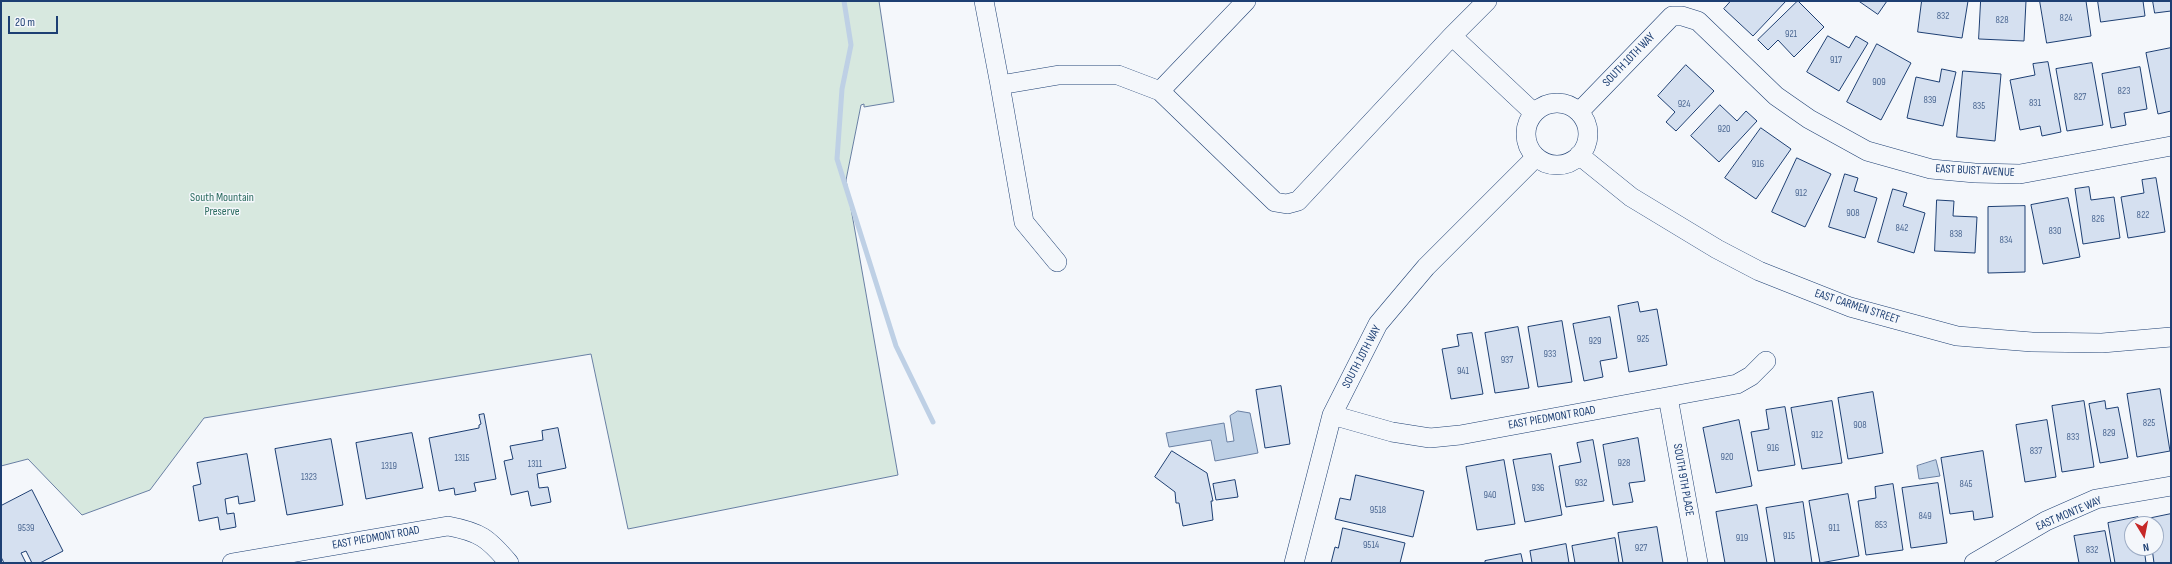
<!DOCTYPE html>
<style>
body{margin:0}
#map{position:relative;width:2172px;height:564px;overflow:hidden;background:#f4f7fb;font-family:"Sofia Sans Condensed",sans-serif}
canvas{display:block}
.frame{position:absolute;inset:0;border:2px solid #1d3f73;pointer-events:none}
.north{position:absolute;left:2124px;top:516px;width:40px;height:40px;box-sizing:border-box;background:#f4f7fb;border:1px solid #9eadc5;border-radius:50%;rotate:170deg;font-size:11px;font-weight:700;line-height:16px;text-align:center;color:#1d3f73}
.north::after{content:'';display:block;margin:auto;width:14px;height:18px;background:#c62828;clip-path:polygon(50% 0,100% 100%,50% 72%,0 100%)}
.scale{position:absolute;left:8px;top:16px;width:50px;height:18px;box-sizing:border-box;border:2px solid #1d3f73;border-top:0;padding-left:5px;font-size:12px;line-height:14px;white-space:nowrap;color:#1d3f73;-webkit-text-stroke:3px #f4f7fb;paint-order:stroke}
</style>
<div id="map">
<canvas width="2172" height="564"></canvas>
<div class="frame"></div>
<div class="north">N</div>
<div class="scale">20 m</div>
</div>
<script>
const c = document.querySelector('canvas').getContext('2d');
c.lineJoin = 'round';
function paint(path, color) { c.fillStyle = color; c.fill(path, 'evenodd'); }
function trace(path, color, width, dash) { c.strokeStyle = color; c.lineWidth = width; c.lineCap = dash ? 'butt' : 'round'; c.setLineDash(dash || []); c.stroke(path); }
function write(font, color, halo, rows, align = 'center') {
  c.font = font + ' "Sofia Sans Condensed",sans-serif'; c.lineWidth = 3; c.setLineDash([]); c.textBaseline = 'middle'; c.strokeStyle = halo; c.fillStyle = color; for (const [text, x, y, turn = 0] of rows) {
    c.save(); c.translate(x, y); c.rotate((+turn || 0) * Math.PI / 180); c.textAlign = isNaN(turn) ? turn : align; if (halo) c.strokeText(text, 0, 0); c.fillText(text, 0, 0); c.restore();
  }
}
const green = new Path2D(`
 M1,1H879L894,102L864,107V104L861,105L846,180L898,475L628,529L591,354L204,418L150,490L82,515L28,459L1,466Z`);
paint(green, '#d7e8df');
trace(green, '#687fa3', 1);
const water = new Path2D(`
 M1238,411L1250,413L1258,453L1215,461L1211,440L1169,447L1166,433L1224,423L1227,442L1234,441L1230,416Z
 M1936,460L1940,476L1919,479L1917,466Z`);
paint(water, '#bed0e5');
trace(water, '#687fa3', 1);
trace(new Path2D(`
 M844,1L851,45L842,89L837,159L896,346L933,422`), '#bed0e5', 5);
const building = new Path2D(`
 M1731,1H1786L1753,36L1724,9Z
 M1798,1L1824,27L1794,57L1778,40L1768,50L1758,40Z
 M1859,1H1887L1878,14Z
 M1922,1H1968L1962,38L1918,32Z
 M1981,1H2026L2024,41L1979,39Z
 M2040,1H2086L2091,36L2047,43Z
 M2098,1H2143L2145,16L2101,22Z
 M2153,1H2171V11L2155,13Z
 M1828,36L1849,48L1856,36L1868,43L1839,91L1807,72Z
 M1877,44L1911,63L1881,120L1847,102Z
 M2171,48V111L2158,114L2146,53Z
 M2048,62L2061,132L2042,136L2040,126L2020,130L2010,80L2035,75L2033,64Z
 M2092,63L2103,125L2067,131L2056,69Z
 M1686,65L1714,91L1676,131L1666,122L1675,112L1658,96Z
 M2140,67L2147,109L2124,113L2126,125L2111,128L2102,74Z
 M1942,69L1956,72L1943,126L1907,118L1916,77L1939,82Z
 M1963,71L2001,74L1995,141L1957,137Z
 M1720,105L1737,121L1746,111L1757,121L1719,162L1691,136Z
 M1761,128L1791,149L1756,199L1725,178Z
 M1797,158L1831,174L1805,227L1772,212Z
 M1845,174L1858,178L1854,191L1877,198L1865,238L1829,227Z
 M2156,178L2165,232L2128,238L2121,197L2144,193L2142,180Z
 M2089,187L2091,200L2114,197L2120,238L2083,244L2075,189Z
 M1893,189L1907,193L1903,206L1925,213L1914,253L1878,242Z
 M2068,198L2080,257L2043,264L2031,205Z
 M1937,200L1954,201L1953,216L1977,217L1975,253L1935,251Z
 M2025,206V272L1988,273V207Z
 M1638,302L1640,312L1657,309L1667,365L1629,372L1618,306Z
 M1610,317L1617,358L1600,361L1603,377L1584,381L1573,324Z
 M1562,321L1572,382L1538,387L1528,327Z
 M1518,327L1529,388L1495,393L1485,333Z
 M1472,333L1483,394L1451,399L1442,349L1459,346L1457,335Z
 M1281,386L1290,444L1265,448L1256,390Z
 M2160,389L2170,451L2137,457L2127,394Z
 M1873,392L1883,453L1848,459L1838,398Z
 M1832,401L1842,463L1802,469L1791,408Z
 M2084,401L2094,467L2062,472L2052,406Z
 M2105,401L2106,409L2118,407L2128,458L2100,463L2089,404Z
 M1785,407L1795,465L1758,471L1751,432L1769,429L1766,410Z
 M484,414L496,479L474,483L476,491L455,495L454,488L439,491L429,438L479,428V425L481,424L479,415Z
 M1739,420L1752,486L1716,493L1703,428Z
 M2047,420L2056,477L2025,482L2016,425Z
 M558,428L566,468L537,474L539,488L548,487L551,502L531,506L528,491L511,495L504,461L513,459L510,446L543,440L542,431Z
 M412,433L423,488L366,499L356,443Z
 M1638,438L1645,481L1629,483L1633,502L1613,505L1603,445Z
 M331,439L343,505L287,515L275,449Z
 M1593,440L1604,501L1566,507L1559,466L1581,462L1577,443Z
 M1172,451L1207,473L1213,501H1211L1213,520L1183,526L1179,503H1176L1175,492L1155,477Z
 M1983,451L1993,517L1974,520L1973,511L1950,514L1941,458Z
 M247,454L255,501L239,504L238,496L225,499L227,514L234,513L236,527L220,530L218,517L199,521L193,486L201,484L197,463Z
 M1551,454L1562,515L1525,522L1513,460Z
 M1504,460L1515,524L1477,530L1466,467Z
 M1356,475L1424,491L1413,537L1335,519L1340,498L1350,500Z
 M1235,480L1238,497L1216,500L1213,484Z
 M1938,483L1947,543L1911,548L1902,488Z
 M1893,484L1903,550L1866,555L1858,501L1876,498L1875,487Z
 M32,490L63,551L40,563H32L26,551L21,553L26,563H4L1,557V506Z
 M1848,494L1859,556L1820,563L1809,501Z
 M1803,502L1812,563H1775L1766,508Z
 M1757,505L1767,563H1725L1716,512Z
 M2171,514V563H2154L2152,548H2156V524H2148L2147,519Z
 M2138,517L2139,524H2132V548H2144L2146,563H2115L2108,523Z
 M1657,527L1663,563H1623L1618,533Z
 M1343,528L1405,543L1400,563H1331L1335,547L1338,548Z
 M2105,531L2111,563H2079L2074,536Z
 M1615,538L1619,563H1575L1572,546Z
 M1566,544L1569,563H1532L1530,551Z
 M1521,554L1523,563H1485V561Z`);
paint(building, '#d5e0f0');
trace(building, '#1d3f73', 1);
const minor = new Path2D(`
 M984,1L1000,85L1059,75H1118L1160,91L1246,1
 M1487,1L1452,36L1534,113
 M1000,85L1024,222L1057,262
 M1160,91L1275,202L1287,204L1298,201L1452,36
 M1526 134a31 31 0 1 1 62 0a31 31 0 1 1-62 0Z
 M1579,112L1672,16H1682L1698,21L1776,96L1809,119L1867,151L1931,169L1975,173L2020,174L2171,146
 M1579,155L1631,197L1717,249L1759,271L1850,307L1957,336L2032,342L2102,343L2171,337
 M1668,397L1698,563
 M1332,415L1392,432L1430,438L1460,435L1737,384L1751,376L1766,361
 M232,563L448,526C480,532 488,538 509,563
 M1294,563L1332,415L1378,324L1426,267L1536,157
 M1974,563L2046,521L2096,499L2171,486`);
trace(minor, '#1d3f73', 20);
trace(minor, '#f4f7fb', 19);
write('10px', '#4b6792', null, [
 ["832",1943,16],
 ["824",2066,18],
 ["828",2002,20],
 ["921",1791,34],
 ["917",1836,60],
 ["909",1879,82],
 ["823",2124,91],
 ["827",2080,97],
 ["839",1930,100],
 ["831",2035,103],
 ["924",1684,104],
 ["835",1979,106],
 ["920",1724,129],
 ["916",1758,164],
 ["912",1801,193],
 ["908",1853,213],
 ["822",2143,215],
 ["826",2098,219],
 ["842",1902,228],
 ["830",2055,231],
 ["838",1956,234],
 ["834",2006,240],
 ["925",1643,339],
 ["929",1595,341],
 ["933",1550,354],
 ["937",1507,360],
 ["941",1463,371],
 ["825",2149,423],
 ["908",1860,425],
 ["829",2109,433],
 ["912",1817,435],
 ["833",2073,437],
 ["916",1773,448],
 ["837",2036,451],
 ["920",1727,457],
 ["1315",462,458],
 ["928",1624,463],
 ["1311",535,464],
 ["1319",389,466],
 ["1323",309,477],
 ["932",1581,483],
 ["845",1966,484],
 ["936",1538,488],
 ["940",1490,495],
 ["9518",1378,510],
 ["849",1925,516],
 ["853",1881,525],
 ["9539",26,528],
 ["911",1834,528],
 ["915",1789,536],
 ["919",1742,538],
 ["9514",1371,545],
 ["927",1641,548],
 ["832",2092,550]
]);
write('12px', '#1d3f73', '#f4f7fb', [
 ["SOUTH 10TH WAY",1629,60,-46],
 ["EAST BUIST AVENUE",1975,171,3],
 ["EAST CARMEN STREET",1857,307,18],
 ["SOUTH 10TH WAY",1362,357,-62],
 ["EAST PIEDMONT ROAD",1552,418,-10],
 ["SOUTH 9TH PLACE",1683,480,80],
 ["EAST MONTE WAY",2069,514,-23],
 ["EAST PIEDMONT ROAD",376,538,-10]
]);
write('12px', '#2c6c60', '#f4f7fb', [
 ["South Mountain",222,198],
 ["Preserve",222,212]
]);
</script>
